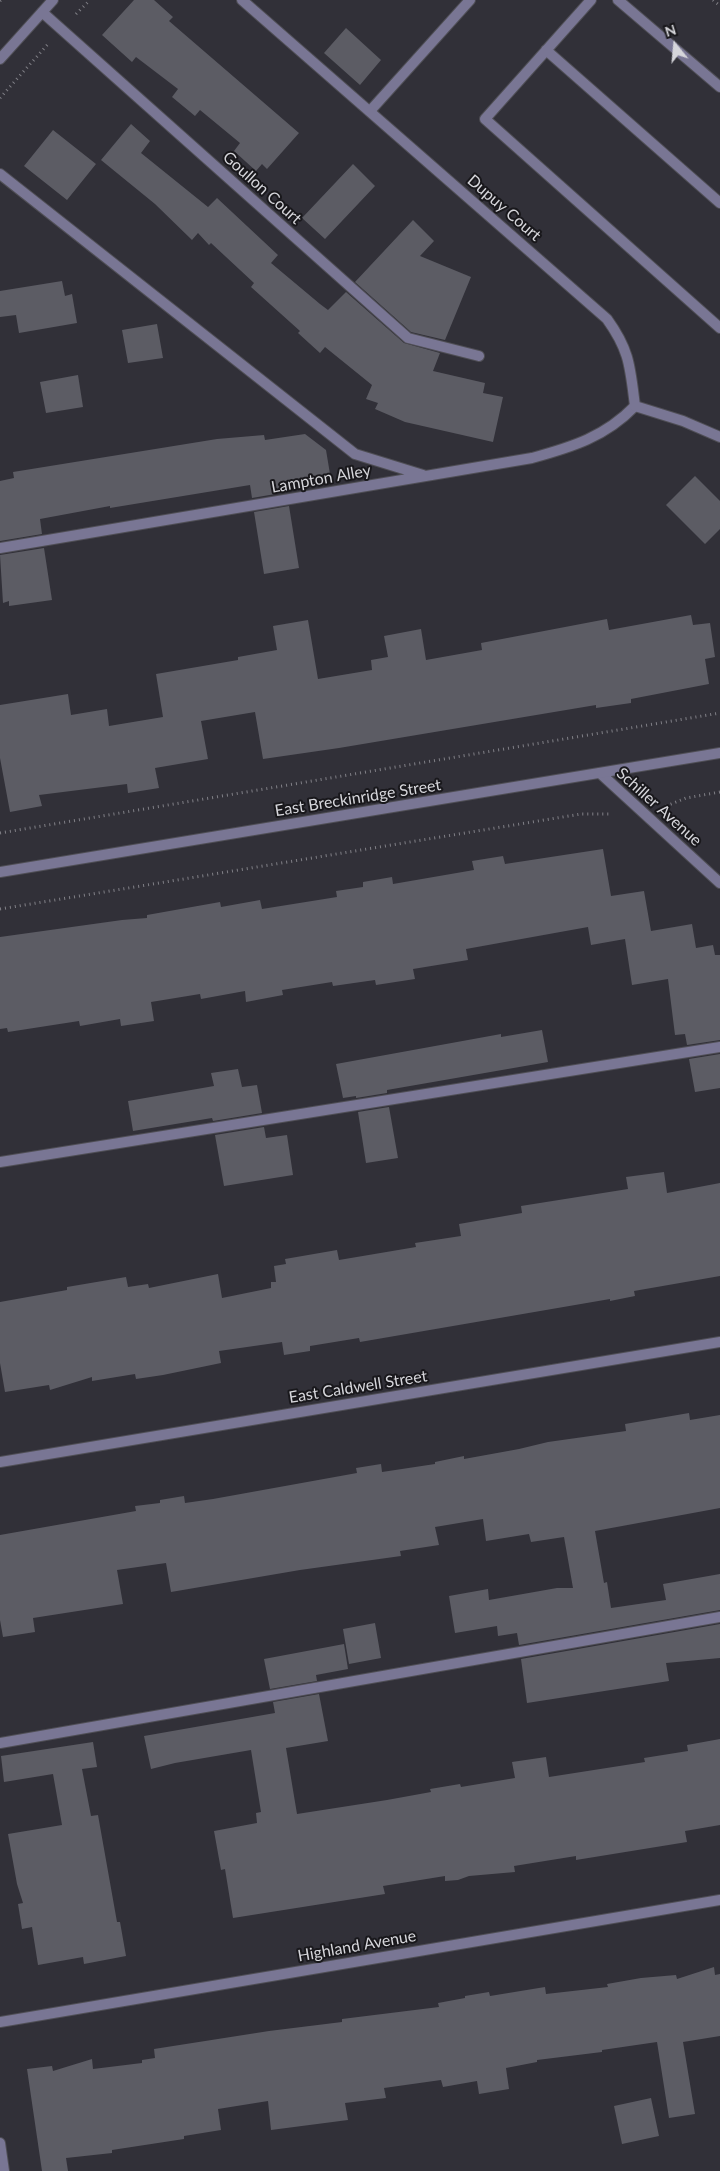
<!DOCTYPE html>
<style>
body{margin:0}
#map{position:relative;width:720px;height:2171px;overflow:hidden;background:#313038;font-family:Lato,sans-serif}
canvas{display:block}
.north{position:absolute;left:650px;top:20px;width:50px;height:50px;-webkit-text-stroke:4px #19181c;paint-order:stroke;rotate:343deg;font-size:14px;font-weight:700;line-height:20px;text-align:center;color:#d6d6db}
.north::after{content:'';display:block;margin:auto;width:18px;height:22px;background:#d6d6db;clip-path:polygon(50% 0,100% 100%,50% 72%,0 100%)}
</style>
<div id="map">
<canvas width="720" height="2171"></canvas>
<div class="north">N</div>
</div>
<script>
const c = document.querySelector('canvas').getContext('2d');
c.lineJoin = 'round';
function paint(path, color) { c.fillStyle = color; c.fill(path, 'evenodd'); }
function trace(path, color, width, dash) { c.strokeStyle = color; c.lineWidth = width; c.lineCap = dash ? 'butt' : 'round'; c.setLineDash(dash || []); c.stroke(path); }
function write(font, color, halo, rows, align = 'center') {
  c.font = font + ' Lato,sans-serif'; c.lineWidth = 4; c.setLineDash([]); c.textBaseline = 'middle'; c.strokeStyle = halo; c.fillStyle = color; for (const [text, x, y, turn = 0] of rows) {
    c.save(); c.translate(x, y); c.rotate((+turn || 0) * Math.PI / 180); c.textAlign = isNaN(turn) ? turn : align; if (halo) c.strokeText(text, 0, 0); c.fillText(text, 0, 0); c.restore();
  }
}
paint(new Path2D(`
 M134,0H154L173,17L169,21L299,133L267,169L262,164L256,171L234,151L240,143L200,110L195,116L172,97L178,89L136,57L132,62L102,35Z
 M346,28L381,60L360,85L324,53Z
 M131,124L150,141L141,153L208,207L217,198L278,255L271,263L320,304L328,310L346,292L404,343L440,353L433,371L485,383L483,393L503,397L493,442L405,422L375,409L378,403L366,399L372,385L325,347L320,353L298,333L300,331L251,287L254,283L211,243L209,245L198,233L192,240L155,204L101,160Z
 M53,130L96,164L67,200L24,166Z
 M353,164L375,186L325,239L302,218Z
 M413,220L434,241L420,256L471,277L445,340L411,332L355,282Z
 M62,281L65,296L72,294L77,323L19,333L16,315L0,317V291Z
 M157,324L163,358L128,363L122,330Z
 M78,375L83,407L46,413L40,382Z
 M305,434L326,450L330,474L285,482L287,492L252,498L250,485L110,508V506L40,519L42,534L0,541V481L14,478L13,472L217,439L264,435L265,440Z
 M695,476L720,501V529L705,544L666,505Z
 M289,506L299,568L264,574L254,512Z
 M44,548L52,600L9,606V601L3,603L0,555Z
 M691,615L693,625L710,623L715,657L705,659L709,684L631,699V703L596,708V705L339,748L263,759L255,712L201,721L208,759L155,768L159,788L128,793L127,784L39,795L42,806L10,812L0,758V705L68,694L71,715L107,709L109,726L163,717L156,674L238,660V657L277,650L273,626L308,620L318,679L372,670L371,660L388,657L384,636L421,629L426,660L482,650L481,643L607,619L609,630Z
 M603,849L611,896L644,891L651,931L692,924L696,948L713,945L715,955H720V1040L687,1045L685,1034L675,1035L668,979L632,985L625,939L591,945L588,927L466,949L468,960L413,969L415,979L376,985L375,980L333,986L332,982L282,990L283,995L246,1002L245,991L201,999L200,994L151,1002L154,1021L121,1026L120,1019L80,1026L79,1021L8,1032L7,1028L0,1029V937L122,920L147,918V915L220,902L221,907L260,900L262,909L337,897L336,891L363,887V882L392,877L393,884L474,870L472,861L503,856L505,864Z
 M542,1030L548,1062L387,1090V1093L356,1098V1096L343,1098L336,1064L501,1034V1037Z
 M720,1054V1088L695,1092L689,1059Z
 M238,1069L242,1087L257,1085L262,1113L213,1121L212,1118L133,1131L128,1101L214,1086L211,1073Z
 M389,1107L398,1158L366,1163L358,1112Z
 M264,1127L266,1138L287,1135L293,1175L224,1186L215,1135Z
 M664,1172L667,1193L720,1183V1276L634,1291L635,1296L610,1301V1299L360,1342L359,1338L310,1346V1351L284,1355L282,1342L219,1351L221,1363L163,1375L136,1379L135,1374L92,1381V1377L50,1390L49,1385L5,1392L0,1363V1302L67,1290V1287L126,1277L128,1287L148,1284L149,1288L218,1274L222,1298L271,1288V1282H276L274,1266L286,1264L285,1259L337,1250L339,1260L416,1247L415,1243L461,1236L459,1224L522,1213L521,1206L628,1189L626,1177Z
 M689,1413L690,1420L720,1415V1508L595,1531L604,1583L607,1582L611,1608L666,1600L663,1584L720,1574V1610L519,1645L517,1633L498,1636L497,1626L455,1633L449,1596L488,1589L489,1600L557,1588H573L564,1537L531,1542L529,1534L486,1541L483,1519L435,1527L439,1545L400,1551L401,1556L300,1570L171,1592L166,1563L117,1570L123,1604L33,1618L35,1632L3,1637L0,1620V1535L136,1511L135,1506L160,1503V1500L184,1496L185,1503L213,1499L357,1473L356,1468L381,1464L382,1472L435,1464V1462L464,1456V1459L519,1449L548,1442L626,1431L625,1424Z
 M375,1623L381,1658L349,1664L343,1629Z
 M720,1624V1658L666,1663L669,1681L527,1703L521,1659Z
 M344,1644L348,1669L316,1675L317,1681L270,1689L264,1659Z
 M319,1694L328,1741L286,1748L297,1814L387,1800L431,1792L430,1789L460,1784L461,1787L515,1778L512,1762L546,1757L549,1777L645,1762L644,1758L688,1751L687,1745L720,1739V1825L685,1831L687,1842L576,1860V1856L514,1866L515,1872L469,1876L458,1880L445,1881V1876L383,1886L385,1894L233,1918L225,1869L221,1870L214,1831L257,1823L256,1813L261,1812L251,1750L175,1763L151,1769L144,1736L275,1713L273,1702Z
 M93,1742L97,1767L82,1769L91,1816L98,1815L117,1922H120L126,1956L84,1964L83,1957L38,1965L32,1927L22,1929L18,1904L23,1903L17,1884L8,1834L62,1825L53,1774L4,1782L1,1756Z
 M714,1967L715,1975L720,1974V2036L683,2042L695,2114L669,2118L657,2042L602,2050V2052L537,2060V2062L506,2068L509,2089L479,2094L477,2081L443,2087L441,2080L384,2088L386,2098L345,2103L348,2120L271,2130L268,2101L218,2109L221,2130L184,2136V2139L112,2150V2153L66,2158L68,2171H42L27,2069L52,2066L53,2071L92,2059L93,2069L142,2063V2060L155,2058L154,2049L269,2031L342,2022V2019L439,2007L438,2003L465,1998V1996L489,1992L490,1996L545,1987L546,1994L608,1987L607,1984L641,1978L676,1975L677,1979Z
 M651,2098L659,2136L622,2144L614,2106Z`), '#5c5c64');
const service = new Path2D(`
 M591,0L485,119L720,328
 M618,0L720,87
 M546,50L720,203
 M370,111L470,0
 M0,174L355,454L423,475
 M0,548L532,458C572,447 605,437 635,406
 M0,1162L720,1047
 M0,1743L720,1617`);
const minor = new Path2D(`
 M242,0L607,319C630,351 630,367 635,406L683,421L720,437
 M42,12L408,338L479,356
 M0,59L53,0
 M600,773L720,883
 M0,1462L720,1342
 M0,2022L720,1900
 M0,2143L4,2171`);
const tertiary = new Path2D(`
 M0,872L720,753`);
trace(service, '#4f4e55', 12);
trace(minor, '#4f4e55', 12);
trace(tertiary, '#4f4e55', 12);
trace(new Path2D(`
 M713,0L720,6
 M0,1L1,0
 M76,14L90,0
 M0,98L48,44
 M666,806L686,798L720,792
 M0,833L720,713
 M0,909L581,814H612`), '#818087', 3, [1, 4]);
trace(service, '#797694', 10);
trace(minor, '#797694', 10);
trace(tertiary, '#797694', 10);
write('16px', '#d6d6db', '#19181c', [
 ["Goullon Court",262,188,42],
 ["Dupuy Court",504,208,41],
 ["Lampton Alley",321,479,-10],
 ["East Breckinridge Street",358,798,-9],
 ["Schiller Avenue",659,807,42],
 ["East Caldwell Street",358,1387,-9],
 ["Highland Avenue",357,1946,-10]
]);
</script>
